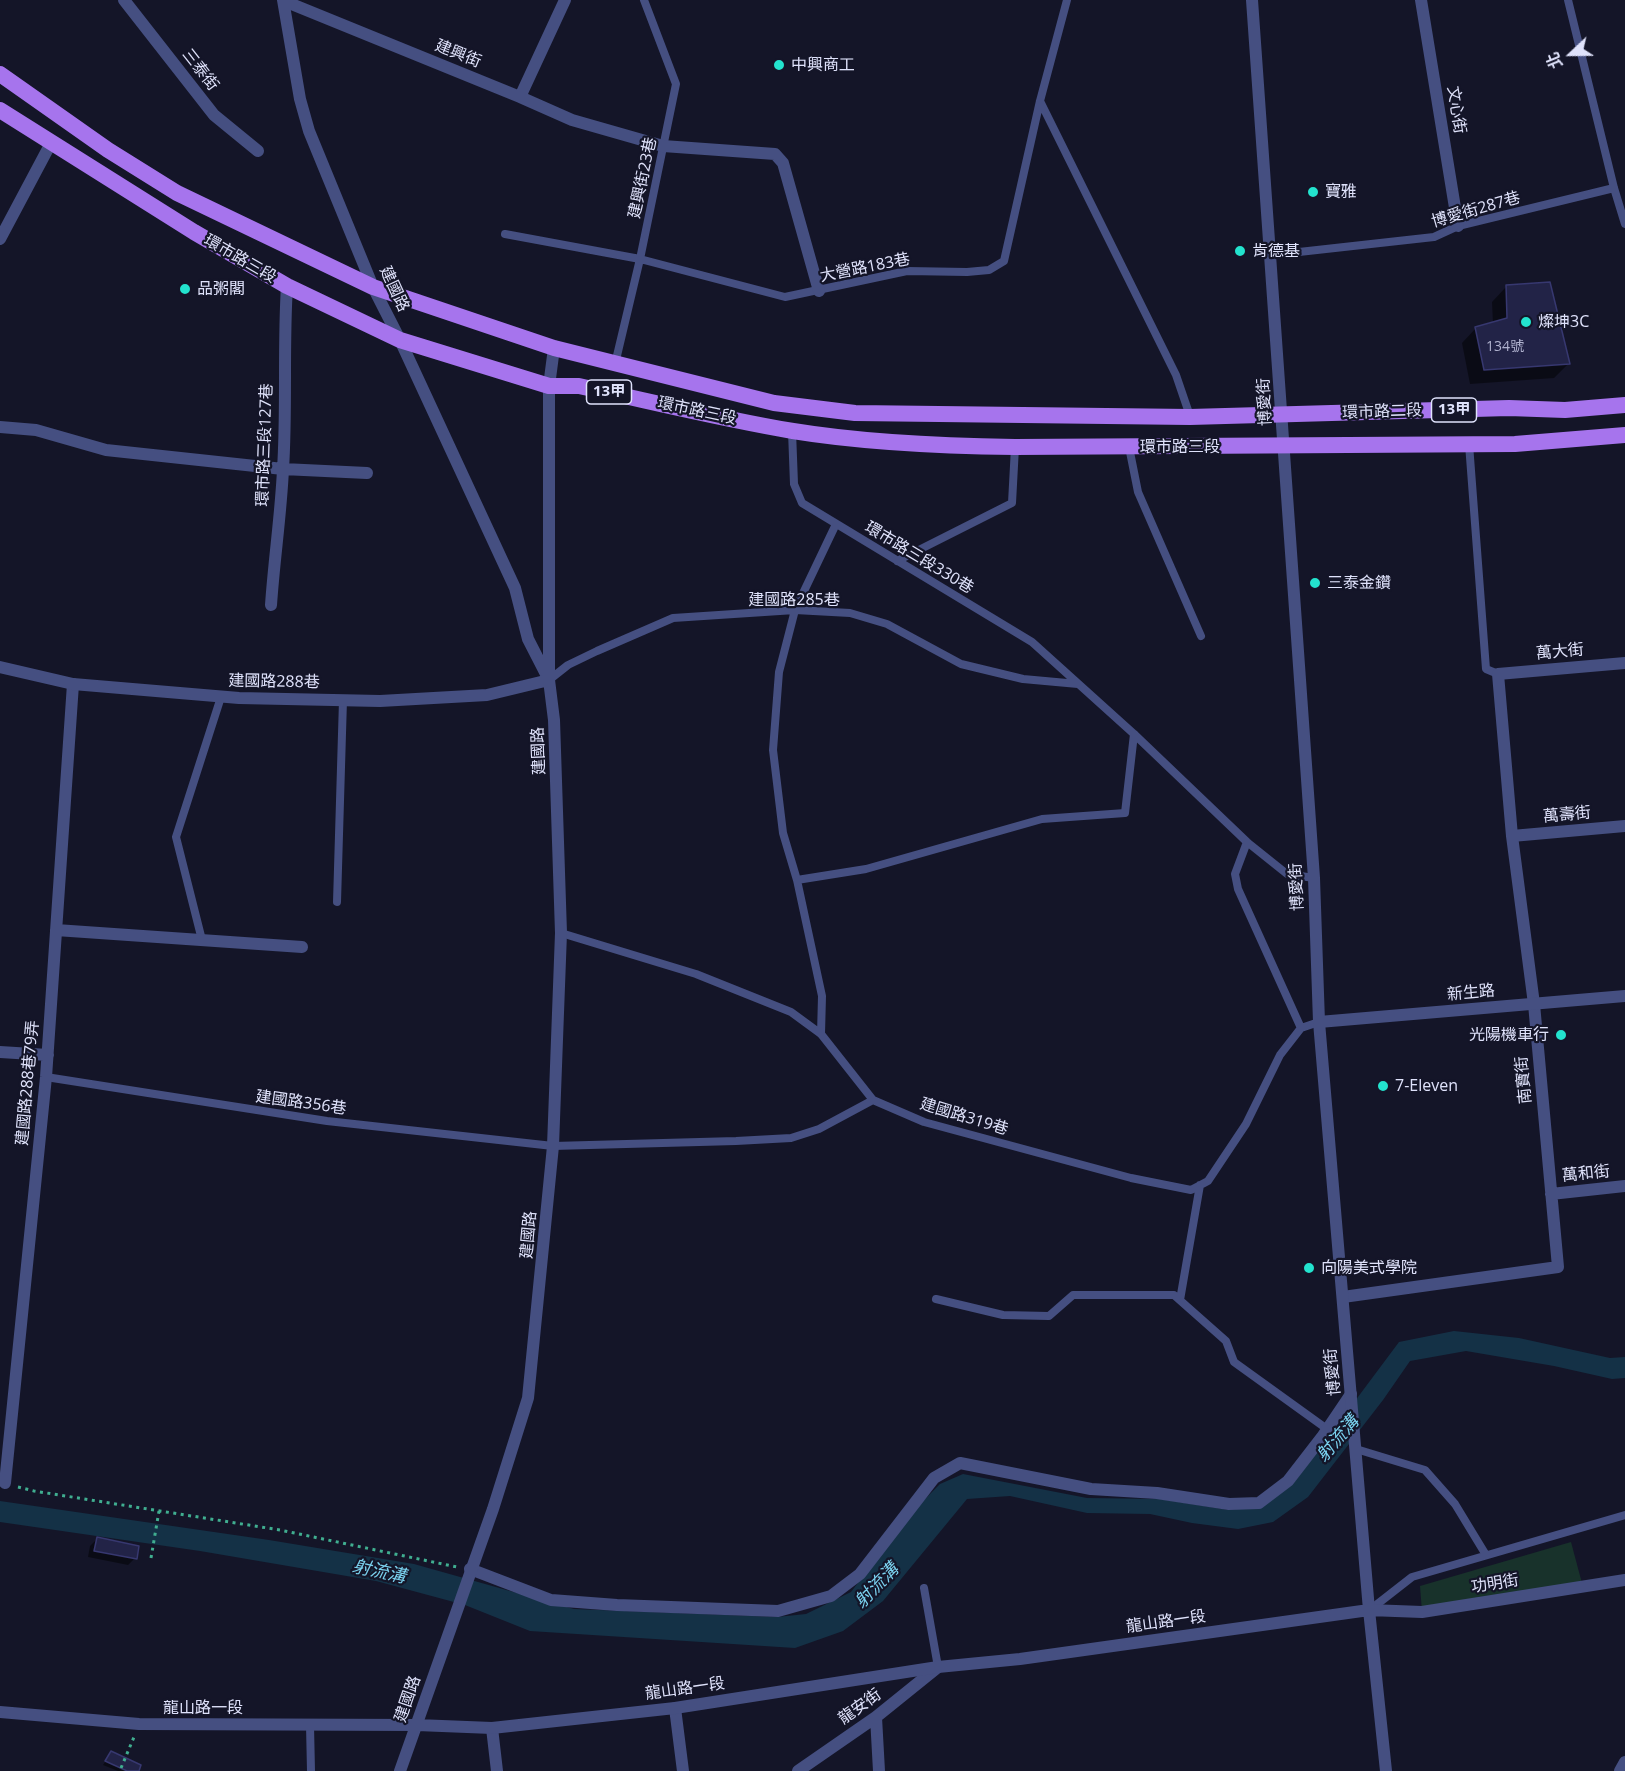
<!DOCTYPE html>
<meta charset="utf-8">
<style>
body{margin:0}
#map{position:relative;width:1625px;height:1771px;overflow:hidden;background:#141528;font-family:"Open Sans","Noto Sans TC",sans-serif}
canvas{display:block}
.north{position:absolute;left:1541px;top:24px;width:60px;height:60px;-webkit-text-stroke:4px #141528;paint-order:stroke;rotate:248deg;font-size:16px;font-weight:700;line-height:24px;text-align:center;color:#dfe2fb}
.north::after{content:'';display:block;margin:auto;width:21px;height:27px;background:#dfe2fb;clip-path:polygon(50% 0,100% 100%,50% 72%,0 100%)}
</style>
<div id="map">
<canvas width="1625" height="1771"></canvas>
<div class="north">北</div>
</div>
<script>
const c = document.querySelector('canvas').getContext('2d');
c.lineJoin = 'round';
function paint(path, color) { c.fillStyle = color; c.fill(path, 'evenodd'); }
function trace(path, color, width, dash) { c.strokeStyle = color; c.lineWidth = width; c.lineCap = dash ? 'butt' : 'round'; c.setLineDash(dash || []); c.stroke(path); }
function write(font, color, halo, rows, align = 'center') {
  c.font = font + ' "Open Sans","Noto Sans TC",sans-serif'; c.lineWidth = 4.5; c.setLineDash([]); c.textBaseline = 'middle'; c.strokeStyle = halo; c.fillStyle = color; for (const [text, x, y, turn = 0] of rows) {
    c.save(); c.translate(x, y); c.rotate((+turn || 0) * Math.PI / 180); c.textAlign = isNaN(turn) ? turn : align; if (halo) c.strokeText(text, 0, 0); c.fillText(text, 0, 0); c.restore();
  }
}
paint(new Path2D(`
 M1571,1542L1583,1587L1422,1612L1420,1586Z`), '#18322b');
paint(new Path2D(`
 M1454,1331L1519,1338L1610,1358L1625,1357V1378L1612,1379L1554,1366L1466,1351L1410,1361L1383,1400L1308,1497L1273,1522L1238,1529L1192,1523L1150,1514L1087,1513L1010,1496L967,1499L883,1601L843,1631L795,1648L530,1631L465,1605L376,1581L200,1551L0,1522V1501L269,1540L414,1564L574,1609L777,1617L806,1614L851,1592L912,1512L940,1484L963,1474L1087,1498L1160,1499L1229,1510L1263,1505L1296,1480L1399,1342Z`), '#143146');
paint(new Path2D(`
 M1506,287L1568,364L1554,378L1470,384L1462,343L1476,328L1493,324L1492,302Z
 M97,1539L135,1558L128,1565L88,1557L90,1546Z
 M111,1753L137,1771H118L103,1765Z`), '#0007');
const building = new Path2D(`
 M1550,282L1570,364L1484,370L1475,327L1507,318L1506,285Z
 M97,1537L139,1546L137,1559L94,1551Z
 M111,1751L141,1765L139,1771H127L105,1761Z`);
paint(building, '#222347');
trace(building, '#373870', 1.5);
trace(new Path2D(`
 M18,1487L34,1491L280,1530L457,1567
 M151,1558L159,1511
 M121,1768L134,1737`), '#40ae90', 3, [3, 4.5]);
trace(new Path2D(`
 M1568,0L1614,188L1625,224
 M1040,101L1176,375L1190,416
 M505,234L640,259L785,297L907,271L967,272L989,270L1004,261L1040,101L1067,0
 M1272,255L1434,237L1458,226L1614,188
 M615,364L640,259L676,84L644,0
 M792,431L794,484L802,503L1032,642L1134,734L1247,842L1287,874L1314,878
 M1469,444L1486,669L1498,674
 M1129,447L1138,492L1201,636
 M897,561L1012,503L1015,447
 M549,680L568,665L597,651L673,618L795,610L850,613L887,624L961,664L1023,679L1078,684
 M1247,842L1235,874L1238,889L1301,1028
 M797,880L866,869L1042,819L1125,813L1134,734
 M337,902L343,700
 M561,933L696,974L791,1012L821,1034L873,1100L924,1122L1131,1178L1191,1190L1208,1181L1246,1124L1280,1055L1301,1028L1319,1022
 M202,940L176,837L221,697
 M821,1034L822,996L797,880L783,833L773,750L779,672L795,610L836,524
 M46,1077L327,1121L553,1146L736,1141L791,1138L819,1129L873,1100
 M936,1299L1003,1315L1049,1316L1073,1295H1174L1226,1341L1234,1362L1327,1429
 M1180,1300L1200,1185
 M1356,1449L1425,1470L1455,1504L1486,1555
 M924,1588L938,1667
 M1371,1609L1412,1577L1625,1515
 M310,1725L311,1771`), '#454f81', 8);
trace(new Path2D(`
 M124,0L214,115L258,151
 M283,0L300,99L309,131L373,287L400,340L515,588L528,639L549,680
 M1421,0L1458,226
 M284,1L520,97L565,0
 M520,97L572,120L663,146L775,154L783,163L819,291
 M0,239L51,143
 M0,427L36,430L106,450L283,469L367,473
 M271,605C274,560 281,514 283,469C287,408 283,347 287,286
 M1512,836L1625,826
 M56,930L302,947
 M0,1052L48,1055
 M1551,1194L1625,1186
 M1343,1297L1558,1267L1534,1004L1512,836L1498,674L1625,663
 M5,1483L46,1077L73,684
 M470,1569L551,1600L617,1605L778,1611L831,1596L860,1574L934,1478L960,1463L1091,1489L1157,1493L1229,1504L1259,1503L1288,1481L1322,1437L1351,1394
 M675,1708L683,1771
 M876,1717L879,1771
 M492,1728L497,1771
 M798,1771L876,1717L938,1667
 M1620,1771L1625,1762`), '#454f81', 12);
trace(new Path2D(`
 M1252,0L1314,878L1319,1022L1369,1610L1386,1771
 M0,667L73,684L239,698L380,701L487,695L549,680
 M1319,1022L1625,996
 M0,1712L139,1724L417,1725L492,1728L675,1708L938,1667L1020,1659L1369,1610L1422,1612L1625,1580
 M400,1771L493,1509L528,1398L553,1146L561,933L554,720L549,680V386L554,348`), '#454f81', 12);
trace(new Path2D(`
 M0,74L108,150L177,193L373,287L554,348L774,403L855,413L1190,417L1509,408L1565,410L1625,405
 M0,110L194,232L287,286L400,340L549,386H579C649,401 721,419 793,431C866,443 941,446 1015,447L1515,444L1625,435`), '#a674ed', 16);
for (const [x, y, r, color] of [
 [779,65,6,"#23e3ce"],
 [1313,192,6,"#23e3ce"],
 [1240,251,6,"#23e3ce"],
 [185,289,6,"#23e3ce"],
 [1526,322,6,"#23e3ce"],
 [1315,583,6,"#23e3ce"],
 [1561,1035,6,"#23e3ce"],
 [1383,1086,6,"#23e3ce"],
 [1309,1268,6,"#23e3ce"]
]) { const dot = new Path2D(); dot.arc(x, y, r, 0, 2 * Math.PI); c.fillStyle = color; c.fill(dot); trace(dot, '#141528', 2); }
write('14px', '#b0b2ce', null, [
 ["134號",1505,347]
]);
for (const [x, y, w] of [
 [609,392,45],
 [1454,410,45]
]) { const box = new Path2D(); box.roundRect(x - w / 2, y - 12, w, 24, 4.5); c.fillStyle = '#141528'; c.fill(box); trace(box, '#dfe2fb', 1.5); }
write('bold 15px', '#dfe2fb', null, [
 ["13甲",609,392],
 ["13甲",1454,410]
]);
write('16px', '#dfe2fb', '#141528', [
 ["建興街",458,54,22],
 ["三泰街",200,70,52],
 ["文心街",1456,110,81],
 ["建興街23巷",643,178,-78],
 ["博愛街287巷",1476,210,-16],
 ["環市路三段",240,259,30],
 ["大營路183巷",865,268,-11],
 ["建國路",394,289,65],
 ["博愛街",1265,402,-93],
 ["環市路三段",697,411,12],
 ["環市路二段",1382,412,-2],
 ["環市路三段127巷",265,445,-88],
 ["環市路三段",1180,447],
 ["環市路三段330巷",919,558,31],
 ["建國路285巷",794,600],
 ["萬大街",1560,652,-5],
 ["建國路288巷",274,682,1],
 ["建國路",539,751,-92],
 ["萬壽街",1567,815,-5],
 ["博愛街",1297,887,-93],
 ["新生路",1471,993,-5],
 ["南寶街",1524,1080,-95],
 ["建國路288巷79弄",28,1083,-85],
 ["建國路356巷",301,1103,8],
 ["建國路319巷",964,1117,17],
 ["萬和街",1586,1174,-6],
 ["建國路",529,1235,-85],
 ["博愛街",1333,1372,-95],
 ["功明街",1495,1584,-9],
 ["龍山路一段",1166,1622,-8],
 ["龍山路一段",685,1689,-8],
 ["建國路",408,1699,-71],
 ["龍安街",860,1707,-36],
 ["龍山路一段",203,1708]
]);
write('16px', '#dfe2fb', '#141528', [
 ["中興商工",791,65],
 ["寶雅",1325,192],
 ["肯德基",1252,251],
 ["品粥閣",197,289],
 ["燦坤3C",1538,322],
 ["三泰金鑽",1327,583],
 ["光陽機車行",1549,1035,"right"],
 ["7-Eleven",1395,1086],
 ["向陽美式學院",1321,1268]
], 'left');
write('italic 18px', '#7ad1ee', '#141528', [
 ["射流溝",1338,1439,-49],
 ["射流溝",379,1572,12],
 ["射流溝",877,1586,-46]
]);
</script>
